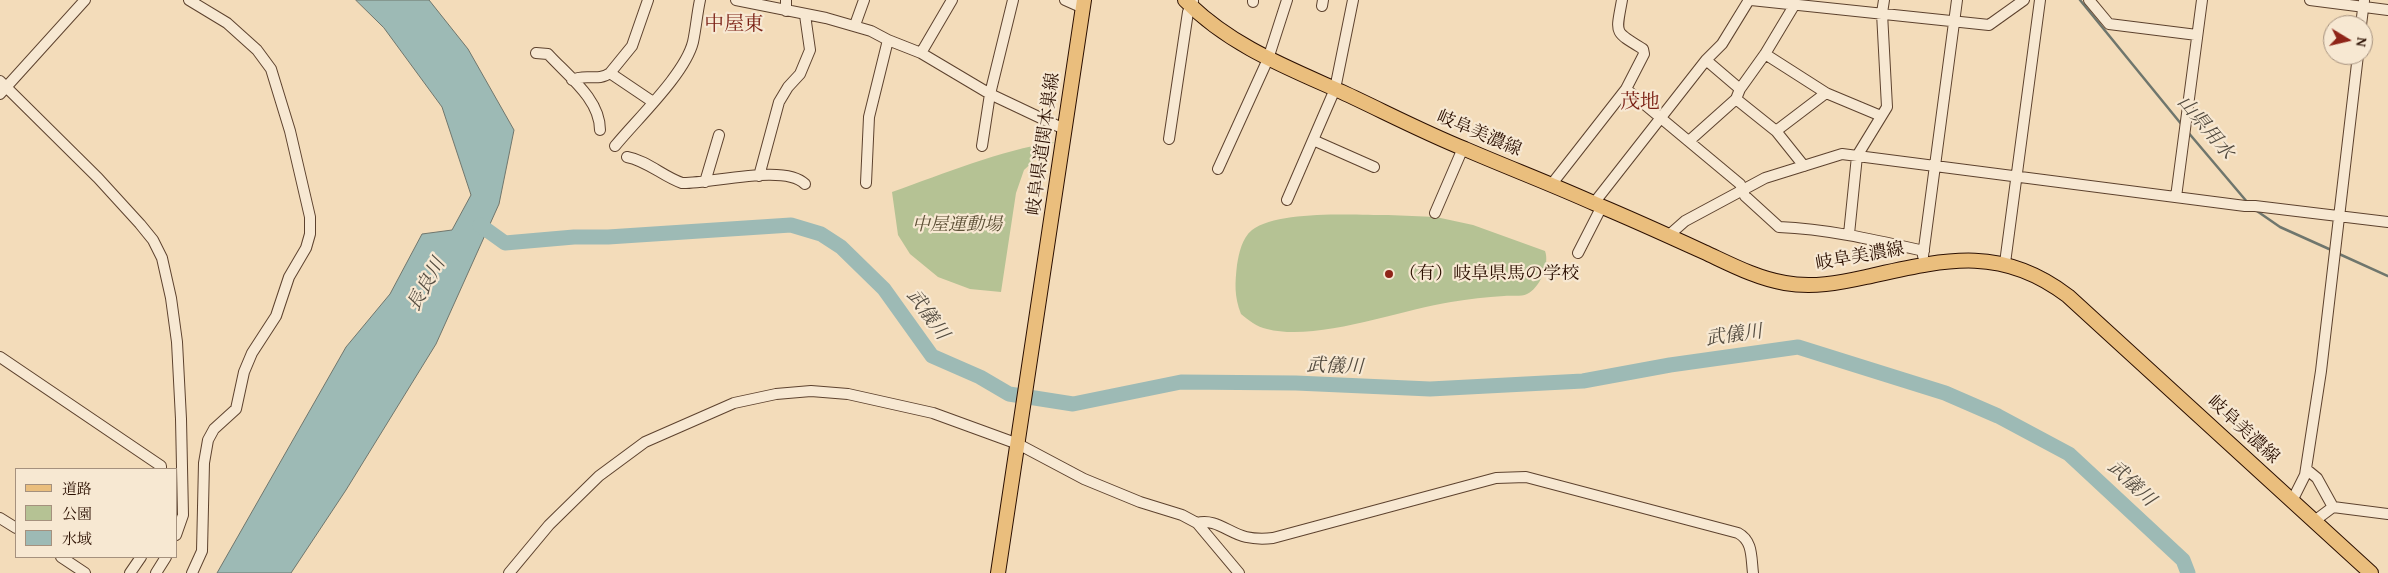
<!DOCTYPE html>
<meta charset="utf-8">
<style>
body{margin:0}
#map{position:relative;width:2388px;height:573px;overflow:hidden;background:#f3dcba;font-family:"Gentium Book Plus","Noto Serif JP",serif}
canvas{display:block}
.legend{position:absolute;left:15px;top:468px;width:162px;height:90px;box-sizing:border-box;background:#f7e8d2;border:1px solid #a5917e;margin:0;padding:6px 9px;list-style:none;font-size:15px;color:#2b0f00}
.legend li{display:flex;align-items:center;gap:10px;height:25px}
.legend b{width:25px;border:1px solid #a5917e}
.north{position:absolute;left:2323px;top:15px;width:50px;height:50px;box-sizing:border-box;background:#f7e8d2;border:1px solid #a5917e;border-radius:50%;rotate:99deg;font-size:14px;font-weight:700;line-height:20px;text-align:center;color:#2b0f00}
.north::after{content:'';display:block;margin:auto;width:18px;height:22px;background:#8f2418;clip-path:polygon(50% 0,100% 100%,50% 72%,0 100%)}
</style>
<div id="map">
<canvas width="2388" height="573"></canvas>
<ul class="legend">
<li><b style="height:6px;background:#eabe7d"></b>道路</li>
<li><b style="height:14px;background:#b5c294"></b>公園</li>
<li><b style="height:14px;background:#9dbab5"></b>水域</li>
</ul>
<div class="north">N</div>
</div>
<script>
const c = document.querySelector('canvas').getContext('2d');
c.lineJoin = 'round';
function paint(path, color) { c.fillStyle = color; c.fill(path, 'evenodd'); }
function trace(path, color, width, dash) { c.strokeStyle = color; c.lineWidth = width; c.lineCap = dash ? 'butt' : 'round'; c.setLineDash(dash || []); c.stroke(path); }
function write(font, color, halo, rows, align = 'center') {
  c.font = font + ' "Gentium Book Plus","Noto Serif JP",serif'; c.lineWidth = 4.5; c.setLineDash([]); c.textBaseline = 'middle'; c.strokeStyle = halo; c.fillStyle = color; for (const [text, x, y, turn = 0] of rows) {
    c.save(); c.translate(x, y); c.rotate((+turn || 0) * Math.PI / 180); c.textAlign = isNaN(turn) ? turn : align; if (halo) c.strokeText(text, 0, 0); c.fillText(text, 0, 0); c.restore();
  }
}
paint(new Path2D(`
 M1054,142L1024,170L1016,193L1001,292L970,289L938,277L910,254L898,235L892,192C946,173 998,151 1054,142Z
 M1388,215L1436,217L1473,225L1545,251C1550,264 1540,288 1527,294C1521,297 1511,295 1504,296C1486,297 1469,299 1451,302C1399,310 1317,342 1267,329C1257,327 1248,320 1241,314C1234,296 1235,283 1237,265C1239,253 1242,238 1252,230C1278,210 1354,215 1388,215Z`), '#b5c294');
const water = new Path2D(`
 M356,0H429L468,49L514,130L499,204L436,344L346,490L291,573H217L346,347L390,294L422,234L452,230L471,195L442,107L384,28Z`);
paint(water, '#9dbab5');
trace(water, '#6f766d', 1);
trace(new Path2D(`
 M2080,0L2182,125
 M2187,131L2248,203
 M2254,209L2280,227L2329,249
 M2337,253L2388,276`), '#6f766d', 2.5);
trace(new Path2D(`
 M480,225L505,243L574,237H608L791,225L821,234L841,247L884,289L932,356L980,377L1009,394L1073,404L1181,382L1296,383L1430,389L1583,381L1670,365L1798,347L1945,393L1998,416L2069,454L2183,560L2188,573`), '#9dbab5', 15);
const minor = new Path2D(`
 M189,0L227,23L257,50L271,69L290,131L310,217V234L306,248L289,277L276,316L252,353L244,372L236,409L214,429L208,440L204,463L202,551L192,573
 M648,0L632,46L610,73L653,102
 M736,0L826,18L871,31L888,40L921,53L990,94L1064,129
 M1065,0L1083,8
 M1751,0L1989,25L2024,0
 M2089,0L2109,24L2197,35
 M2310,0L2388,10
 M1253,2V0
 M1322,6L1323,0
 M786,11V0
 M855,25L864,0
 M2361,25L2364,1
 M536,53L548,54C568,76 600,99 600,130
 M921,53L952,0
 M1765,54L1826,93L1881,116
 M1706,60L1740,89
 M572,80C585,73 598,82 610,73
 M0,81L98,178L140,224L153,240L162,258L171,298L177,342L181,419L183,515L176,535
 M1626,89L1740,184L1745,196L1779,227C1828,229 1875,240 1924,251
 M0,94L85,0
 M1736,99L1776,131L1804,166
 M1776,131L1826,93
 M1169,139L1188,12L1193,1
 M1313,140L1374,167
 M1689,141L1736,99L1740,89L1765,54L1795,4
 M615,146C637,119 685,74 693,42C696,28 697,14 700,0
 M982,146L990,94L1013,0
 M627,157C648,161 662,176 682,183C710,184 785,163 805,184
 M1218,169L1268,59L1287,0
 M759,176L779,102L788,87L800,74L810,50L805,15
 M705,182L719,135
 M866,183L869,117L888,40
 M1551,185L1626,89L1644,54L1643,49C1613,31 1616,34 1622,0
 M2176,197L2202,0
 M1287,200L1335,89L1353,0
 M1594,203L1706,60L1722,44L1749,0
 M1435,213L1463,148
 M1849,234L1857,156L1887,107L1882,13L1884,0
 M1668,236L1685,221L1765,178L1842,154L2245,206H2255L2388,222
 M1578,253L1602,206
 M1923,256L1957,0
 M2005,263L2040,0
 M0,357L161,466V469
 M2306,469L2317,478L2333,507
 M2292,501L2305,475L2321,371L2358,55
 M0,518L16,528
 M2313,522L2333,507L2388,514
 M1197,523C1215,518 1229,533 1246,537C1255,539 1264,539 1273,538L1496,478L1526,477L1738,533C1753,541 1751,557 1753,573
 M61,557L85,573
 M130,573L141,557
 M156,573L166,557
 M509,573L549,525L599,476L645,442L734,403L776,394L811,391L848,394L933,413L1018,444L1084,479L1140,502L1182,515L1197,523L1239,573`);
const major = new Path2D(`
 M1185,0C1229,45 1286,67 1342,92C1383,111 1423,132 1465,149C1509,168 1554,185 1598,205C1634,220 1669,236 1704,252C1730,264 1756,278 1785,283C1812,288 1839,283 1866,277C1943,260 2000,244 2068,296L2371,573
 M998,573L1084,0`);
trace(minor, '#5d422e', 12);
trace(major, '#2b0f00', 16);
trace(minor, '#f7e8d2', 10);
trace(major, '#eabe7d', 14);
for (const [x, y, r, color] of [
 [1389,274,5,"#8f2418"]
]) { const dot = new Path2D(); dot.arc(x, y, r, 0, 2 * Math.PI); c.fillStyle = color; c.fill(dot); trace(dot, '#f7e8d2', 2); }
write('18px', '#2b0f00', '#f7e8d2', [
 ["岐阜美濃線",1479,134,23],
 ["岐阜県道関本巣線",1044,144,-82],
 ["岐阜美濃線",1860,257,-10],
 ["岐阜美濃線",2243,430,43]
]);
write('italic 18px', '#5b4e34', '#f7e8d2', [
 ["中屋運動場",957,225]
]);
write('18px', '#2b0f00', '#f7e8d2', [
 ["（有）岐阜県馬の学校",1399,274]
], 'left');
write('italic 19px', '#534b3f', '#f7e8d2', [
 ["山県用水",2205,128,50],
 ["長良川",427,285,-61],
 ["武儀川",927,315,54],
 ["武儀川",1734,336,-8],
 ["武儀川",1335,367,2],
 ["武儀川",2131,484,43]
]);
write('20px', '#7a1f14', '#f7e8d2', [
 ["中屋東",734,25],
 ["茂地",1640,103]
]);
</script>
